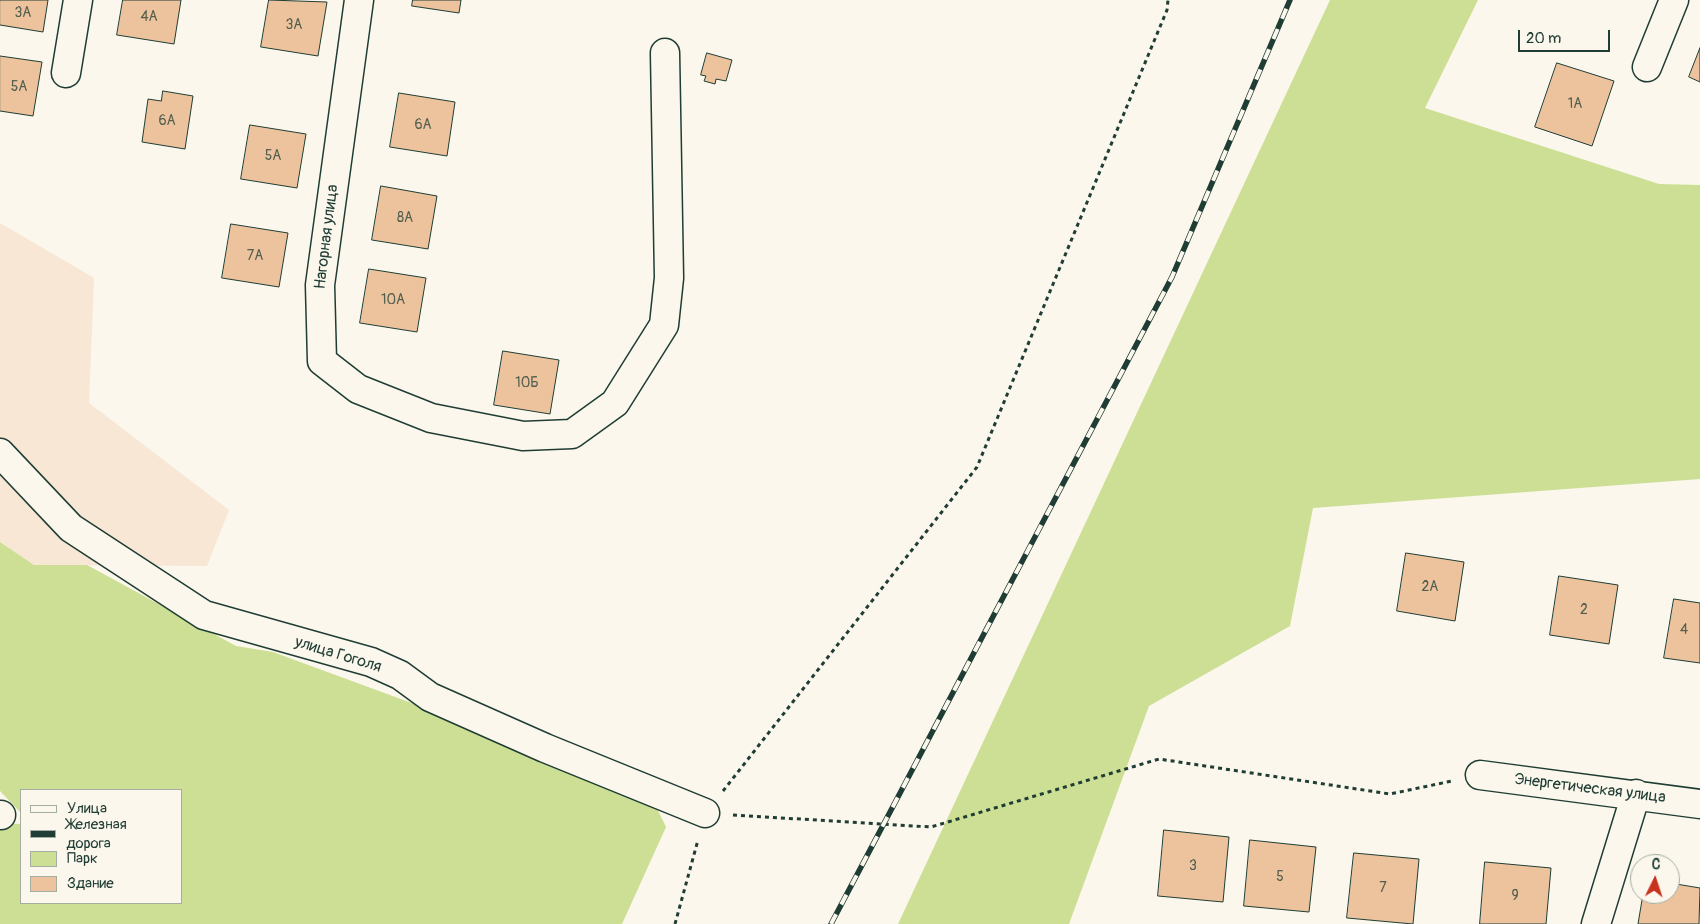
<!DOCTYPE html>
<meta charset="utf-8">
<style>
body{margin:0}
#map{position:relative;width:1700px;height:924px;overflow:hidden;background:#fbf7ec;font-family:Pangolin,sans-serif}
canvas{display:block}
.legend{position:absolute;left:20px;top:789px;width:162px;height:115px;box-sizing:border-box;background:#fbf7ec;border:1px solid #a3ada2;margin:0;padding:6px 9px;list-style:none;font-size:15px;color:#1f3d34}
.legend li{display:flex;align-items:center;gap:10px;height:25px}
.legend b{width:25px;border:1px solid #a3ada2}
.north{position:absolute;left:1630px;top:854px;width:50px;height:50px;box-sizing:border-box;background:#fbf7ec;border:1px solid #a3ada2;border-radius:50%;rotate:4deg;font-size:14px;font-weight:700;line-height:20px;text-align:center;color:#1f3d34}
.north::after{content:'';display:block;margin:auto;width:18px;height:22px;background:#c8321e;clip-path:polygon(50% 0,100% 100%,50% 72%,0 100%)}
.scale{position:absolute;left:1518px;top:30px;width:92px;height:22px;box-sizing:border-box;border:2px solid #1f3d34;border-top:0;padding-left:6px;font-size:15px;line-height:18px;white-space:nowrap;color:#1f3d34;-webkit-text-stroke:4px #fbf7ec;paint-order:stroke}
</style>
<div id="map">
<canvas width="1700" height="924"></canvas>
<ul class="legend">
<li><b style="height:6px;background:#fbf7ec"></b>Улица</li>
<li><b style="height:6px;background:#1f3d34"></b>Железная дорога</li>
<li><b style="height:14px;background:#ccdf94"></b>Парк</li>
<li><b style="height:14px;background:#edc39d"></b>Здание</li>
</ul>
<div class="north">С</div>
<div class="scale">20 m</div>
</div>
<script>
const c = document.querySelector('canvas').getContext('2d');
c.lineJoin = 'round';
function paint(path, color) { c.fillStyle = color; c.fill(path, 'evenodd'); }
function trace(path, color, width, dash) { c.strokeStyle = color; c.lineWidth = width; c.lineCap = dash ? 'butt' : 'round'; c.setLineDash(dash || []); c.stroke(path); }
function write(font, color, halo, rows, align = 'center') {
  c.font = font + ' Pangolin,sans-serif'; c.lineWidth = 4.5; c.setLineDash([]); c.textBaseline = 'middle'; c.strokeStyle = halo; c.fillStyle = color; for (const [text, x, y, turn = 0] of rows) {
    c.save(); c.translate(x, y); c.rotate((+turn || 0) * Math.PI / 180); c.textAlign = isNaN(turn) ? turn : align; if (halo) c.strokeText(text, 0, 0); c.fillText(text, 0, 0); c.restore();
  }
}
paint(new Path2D(`
 M0,223L94,278L89,403L229,510L207,566L34,565L0,542Z`), '#f7e7d4');
paint(new Path2D(`
 M1330,0H1478L1425,108L1659,184L1700,185V479L1313,508L1290,626L1149,706L1069,924H898Z
 M0,542L34,565H87L236,646L273,652L648,790L666,827L622,924H0V823L21,824V903H181V790H21V813L0,791Z`), '#ccdf94');
const building = new Path2D(`
 M0,0H48L43,32L0,25Z
 M123,0H181L174,44L117,35Z
 M269,0L327,2L318,56L261,47Z
 M413,0H461L459,13L412,6Z
 M1700,48V82L1689,77Z
 M707,53L732,60L726,81L716,79L715,84L704,81L706,76L701,75Z
 M0,56L42,62L33,116L0,111Z
 M1557,63L1614,81L1592,146L1535,127Z
 M163,91L193,96L185,149L142,142L148,99L161,101Z
 M399,93L455,102L447,156L390,147Z
 M250,125L306,134L297,188L241,179Z
 M381,186L437,196L428,249L372,240Z
 M231,224L288,233L279,287L222,278Z
 M369,269L426,278L417,332L360,323Z
 M503,351L559,360L550,414L494,405Z
 M1406,553L1464,562L1455,621L1397,611Z
 M1559,576L1618,585L1609,644L1550,635Z
 M1674,599L1700,603V663L1664,658Z
 M1164,830L1229,837L1223,902L1158,896Z
 M1250,840L1316,847L1309,912L1244,906Z
 M1354,853L1419,859L1413,924L1347,918Z
 M1485,862L1551,868L1546,924H1480Z
 M1670,883L1700,888L1699,924H1638L1643,894H1670Z`);
paint(building, '#edc39d');
trace(building, '#1f3d34', 1);
const minor = new Path2D(`
 M359,0L320,285L322,361L358,389L431,418L523,436L572,434L615,403L664,325L669,278L665,53
 M1647,67L1674,0
 M66,73L78,0
 M0,453L71,528L204,615L371,662L400,675L430,697L545,748L705,813
 M1480,775L1700,804
 M0,815H1
 M1596,924L1636,794`);
trace(minor, '#1f3d34', 31);
trace(new Path2D(`
 M723,791L977,467L1167,10L1168,0
 M733,815L931,827L1159,759L1390,794L1452,781
 M675,924L698,840`), '#1f3d34', 3, [4, 4]);
trace(minor, '#fbf7ec', 28);
const rail = new Path2D(`
 M831,924L1172,277L1290,0`);
trace(rail, '#1f3d34', 5.5);
trace(rail, '#fbf7ec', 4, [11]);
write('14px', '#525e4e', null, [
 ["3А",23,13],
 ["4А",149,17],
 ["3А",294,25],
 ["5А",19,87],
 ["1А",1575,104],
 ["6А",167,121],
 ["6А",423,125],
 ["5А",273,156],
 ["8А",405,218],
 ["7А",255,256],
 ["10А",393,300],
 ["10Б",527,383],
 ["2А",1430,587],
 ["2",1584,610],
 ["4",1684,630],
 ["3",1193,866],
 ["5",1280,877],
 ["7",1383,888],
 ["9",1515,896]
]);
write('16px', '#1f3d34', '#fbf7ec', [
 ["Нагорная улица",327,237,-83],
 ["улица Гоголя",338,655,17],
 ["Энергетическая улица",1590,789,7]
]);
</script>
